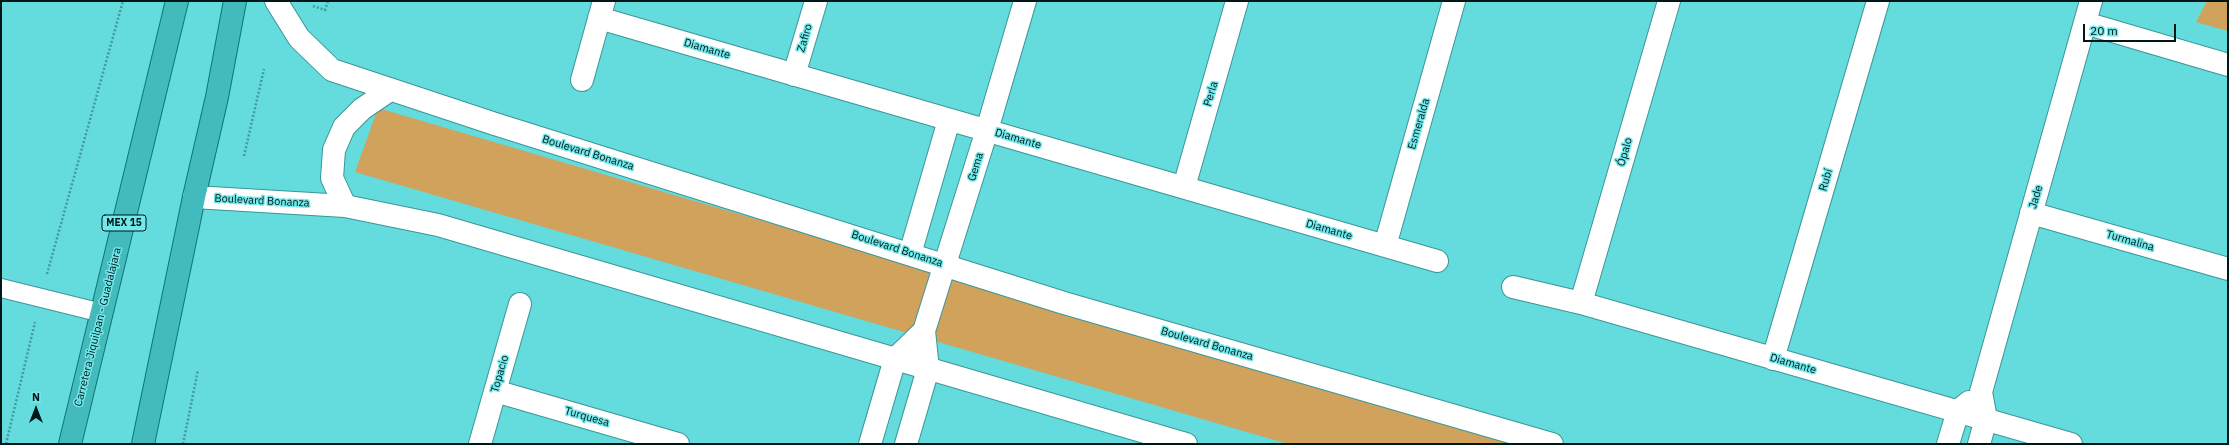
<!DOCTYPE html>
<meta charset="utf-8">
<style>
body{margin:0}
#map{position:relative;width:2229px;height:445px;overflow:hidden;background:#64dbdd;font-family:"IBM Plex Sans",sans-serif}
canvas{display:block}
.frame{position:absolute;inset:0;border:2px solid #001718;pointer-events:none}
.north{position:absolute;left:16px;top:389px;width:40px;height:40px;-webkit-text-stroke:3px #73e8ea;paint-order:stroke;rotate:0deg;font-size:11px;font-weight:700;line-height:16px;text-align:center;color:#001718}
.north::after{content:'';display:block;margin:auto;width:14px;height:18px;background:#001718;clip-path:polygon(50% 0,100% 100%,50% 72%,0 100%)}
.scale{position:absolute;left:2083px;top:24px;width:93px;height:18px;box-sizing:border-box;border:2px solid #001718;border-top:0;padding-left:5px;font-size:12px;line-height:14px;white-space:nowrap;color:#001718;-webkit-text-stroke:3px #73e8ea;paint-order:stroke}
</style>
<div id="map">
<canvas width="2229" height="445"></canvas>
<div class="frame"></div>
<div class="north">N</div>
<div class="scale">20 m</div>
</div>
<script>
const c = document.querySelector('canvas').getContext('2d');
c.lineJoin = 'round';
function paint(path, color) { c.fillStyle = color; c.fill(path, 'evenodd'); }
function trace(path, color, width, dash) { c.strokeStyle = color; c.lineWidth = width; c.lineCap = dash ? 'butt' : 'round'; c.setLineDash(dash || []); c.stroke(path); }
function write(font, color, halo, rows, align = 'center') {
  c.font = font + ' "IBM Plex Sans",sans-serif'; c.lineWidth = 3; c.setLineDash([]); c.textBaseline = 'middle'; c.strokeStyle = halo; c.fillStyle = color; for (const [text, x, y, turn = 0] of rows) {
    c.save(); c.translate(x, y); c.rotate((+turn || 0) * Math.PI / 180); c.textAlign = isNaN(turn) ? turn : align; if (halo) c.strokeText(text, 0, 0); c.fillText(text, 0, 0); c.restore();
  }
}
paint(new Path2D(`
 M2207,1H2228V31L2196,22Z
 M378,108L1522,444H1288L355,172Z`), '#d0a25c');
const service = new Path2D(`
 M1,288L102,313`);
const minor = new Path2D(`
 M599,18L1437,261
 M2085,23L2228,65
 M794,75L816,1
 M582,80L604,1
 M1184,187L1237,1
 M2031,213L2228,269
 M1385,246L1454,1
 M910,254L949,120
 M1513,287L1581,303L2071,444
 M1581,303L1669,1
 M1773,359L1878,1
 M495,391L678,444
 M480,444L520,304
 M870,444L895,359L924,331
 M906,444L928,369L924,331L987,130L1025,1
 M1948,444L1958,411L1969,402
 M1979,444L1986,419L1981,392L2091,1`);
const tertiary = new Path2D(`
 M276,1L299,38L332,70L495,124L1064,303L1552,444
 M194,197L345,206L438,225L1186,444
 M345,206L332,178L334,150L344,127L362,109L390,90`);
const trunk = new Path2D(`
 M70,444L177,1
 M143,444L194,197L217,97L235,1`);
trace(service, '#3a9697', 20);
trace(minor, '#3a9697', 24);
trace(tertiary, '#3a9697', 24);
trace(trunk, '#0d7577', 24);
trace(new Path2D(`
 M313,6L325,10L328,1
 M244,156L264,69
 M47,274L123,1
 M6,444L35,322
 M183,444L198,370`), '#439a9c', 2.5, [2, 2]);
trace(service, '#fff', 18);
trace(minor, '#fff', 22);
trace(tertiary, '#fff', 22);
trace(trunk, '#43babb', 22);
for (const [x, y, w] of [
 [124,223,44]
]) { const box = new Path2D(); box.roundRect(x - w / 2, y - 8, w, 16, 3); c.fillStyle = '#73e8ea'; c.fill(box); trace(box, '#001718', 1); }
write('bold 10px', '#001718', null, [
 ["MEX 15",124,223]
]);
write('11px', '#001718', '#73e8ea', [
 ["Zafiro",805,38,-74],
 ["Diamante",707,49,16],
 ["Perla",1211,94,-74],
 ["Esmeralda",1419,124,-74],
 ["Diamante",1018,139,16],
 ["Ópalo",1625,152,-74],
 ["Boulevard Bonanza",588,153,17],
 ["Gema",976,167,-73],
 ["Rubí",1826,180,-74],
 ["Jade",2036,197,-74],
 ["Boulevard Bonanza",262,201,3],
 ["Diamante",1329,230,16],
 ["Turmalina",2130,241,16],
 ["Boulevard Bonanza",897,249,18],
 ["Carretera Jiquilpan - Guadalajara",98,327,-76],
 ["Boulevard Bonanza",1207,344,16],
 ["Diamante",1793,364,16],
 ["Topacio",500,374,-74],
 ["Turquesa",587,417,16]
]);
</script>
